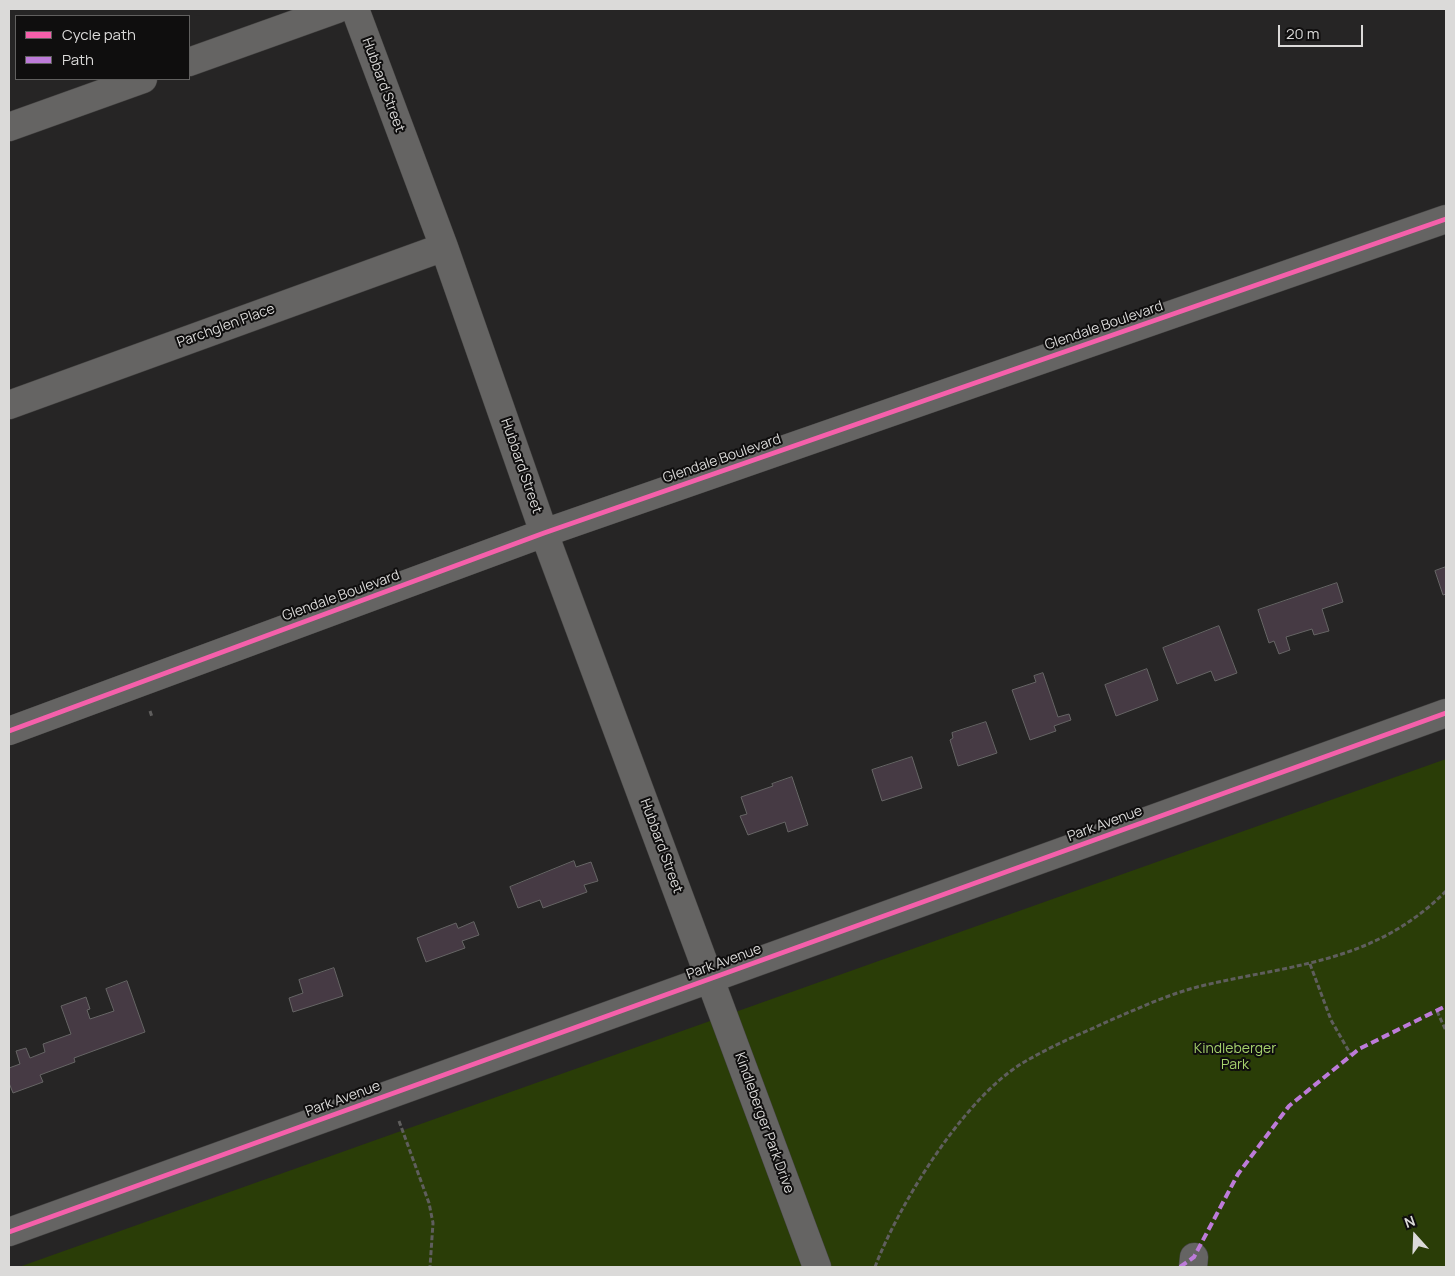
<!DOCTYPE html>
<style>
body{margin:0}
#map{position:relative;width:1455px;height:1276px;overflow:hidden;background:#262525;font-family:Manrope,sans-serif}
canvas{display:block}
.frame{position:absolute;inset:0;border:10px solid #dbdad9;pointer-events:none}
.legend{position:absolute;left:15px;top:15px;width:175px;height:65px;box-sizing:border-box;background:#0f0e0e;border:1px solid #61605f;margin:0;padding:6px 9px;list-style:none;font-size:15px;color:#dbdad9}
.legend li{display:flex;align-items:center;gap:10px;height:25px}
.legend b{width:25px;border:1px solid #61605f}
.north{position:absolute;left:1390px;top:1211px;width:50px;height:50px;-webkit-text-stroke:4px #0f0e0e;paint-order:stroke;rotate:340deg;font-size:14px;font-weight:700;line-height:20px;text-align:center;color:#dbdad9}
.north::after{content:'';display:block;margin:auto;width:18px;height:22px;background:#dbdad9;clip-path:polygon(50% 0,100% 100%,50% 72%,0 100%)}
.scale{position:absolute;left:1278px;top:25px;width:85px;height:22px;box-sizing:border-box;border:2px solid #dbdad9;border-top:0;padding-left:6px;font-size:15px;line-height:18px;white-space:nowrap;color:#dbdad9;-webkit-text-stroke:4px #0f0e0e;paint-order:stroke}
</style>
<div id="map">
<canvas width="1455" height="1276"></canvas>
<div class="frame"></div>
<ul class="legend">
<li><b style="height:6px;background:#f560ab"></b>Cycle path</li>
<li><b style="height:6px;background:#bd7bd9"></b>Path</li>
</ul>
<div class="north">N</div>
<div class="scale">20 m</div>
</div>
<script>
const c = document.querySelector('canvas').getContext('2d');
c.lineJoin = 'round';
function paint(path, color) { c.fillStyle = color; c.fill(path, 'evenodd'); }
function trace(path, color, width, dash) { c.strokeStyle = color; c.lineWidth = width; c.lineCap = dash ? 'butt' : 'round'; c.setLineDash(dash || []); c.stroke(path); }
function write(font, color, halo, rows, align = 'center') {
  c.font = font + ' Manrope,sans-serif'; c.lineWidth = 4; c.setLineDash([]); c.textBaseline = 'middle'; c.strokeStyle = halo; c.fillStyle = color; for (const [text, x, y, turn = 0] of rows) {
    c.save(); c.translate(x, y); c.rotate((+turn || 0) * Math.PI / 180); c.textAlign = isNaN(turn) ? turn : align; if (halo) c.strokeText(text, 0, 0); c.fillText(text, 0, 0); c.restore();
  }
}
paint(new Path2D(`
 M1446,759V1267H19Z`), '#2a3d07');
const building = new Path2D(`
 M1446,567V594L1443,595L1435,571Z
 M1337,583L1343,602L1322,609L1329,631L1314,635L1312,629L1286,637L1290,650L1279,654L1274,641L1269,643L1258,610Z
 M1219,626L1237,673L1215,681L1211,671L1177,684L1163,648Z
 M1147,669L1158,700L1116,716L1105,685Z
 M1043,673L1058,717L1069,714L1071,720L1054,726L1056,731L1030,740L1012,690L1036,682L1034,676Z
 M986,722L997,753L958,766L950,740L953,738L952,733Z
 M912,757L922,788L882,801L872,770Z
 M792,777L808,825L788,832L785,822L748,835L740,816L747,814L741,797L773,786L772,784Z
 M574,861L576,867L591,862L598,881L584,885L587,892L543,908L540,900L518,908L510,887Z
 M474,922L479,935L462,941L465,948L426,962L417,938L456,923L458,928Z
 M334,968L343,996L293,1012L289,998L303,993L299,980Z
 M127,981L145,1032L74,1058L75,1062L40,1075L43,1082L13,1093L9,1083V1068L20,1064L16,1051L26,1048L30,1058L45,1052L43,1044L71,1034L61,1006L86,997L90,1009L87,1010L90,1019L114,1011L106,989Z`);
paint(building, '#463a44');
trace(building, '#666565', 1);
const minor = new Path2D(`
 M355,9L444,247L544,533L817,1267
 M189,62L337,9
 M9,127L143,79
 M9,405L444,247
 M9,731L544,533L1446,219
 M9,1232L1446,713
 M1193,1267L1194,1257`);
trace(minor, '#444342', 29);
trace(new Path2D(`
 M150,711L152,717
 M1310,964L1331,1020L1351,1055
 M1437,1011L1446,1031
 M399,1121L429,1203L433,1223L430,1267
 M875,1267C899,1204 963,1100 1021,1064C1049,1047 1080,1034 1109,1021C1139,1008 1169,994 1201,986C1294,964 1374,963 1446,891`), '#5f5e5d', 3, [5, 2.5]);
trace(minor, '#656463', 28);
trace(new Path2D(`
 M1180,1267L1194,1257L1238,1174L1289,1106L1359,1049L1446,1006`), '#bd7bd9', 4, [8, 4]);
trace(new Path2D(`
 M9,731L544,533L1446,219
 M9,1232L1446,713`), '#f560ab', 5);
write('14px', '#dbdad9', '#0f0e0e', [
 ["Hubbard Street",383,85,70],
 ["Parchglen Place",226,326,-20],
 ["Glendale Boulevard",1104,326,-19],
 ["Glendale Boulevard",722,459,-19],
 ["Hubbard Street",521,466,71],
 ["Glendale Boulevard",341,596,-20],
 ["Park Avenue",1105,824,-20],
 ["Hubbard Street",661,846,70],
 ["Park Avenue",724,962,-20],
 ["Park Avenue",343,1099,-20],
 ["Kindleberger Park Drive",764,1123,70]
]);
write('14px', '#a5d06c', '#0f0e0e', [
 ["Kindleberger",1235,1049],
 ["Park",1235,1065]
]);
</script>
